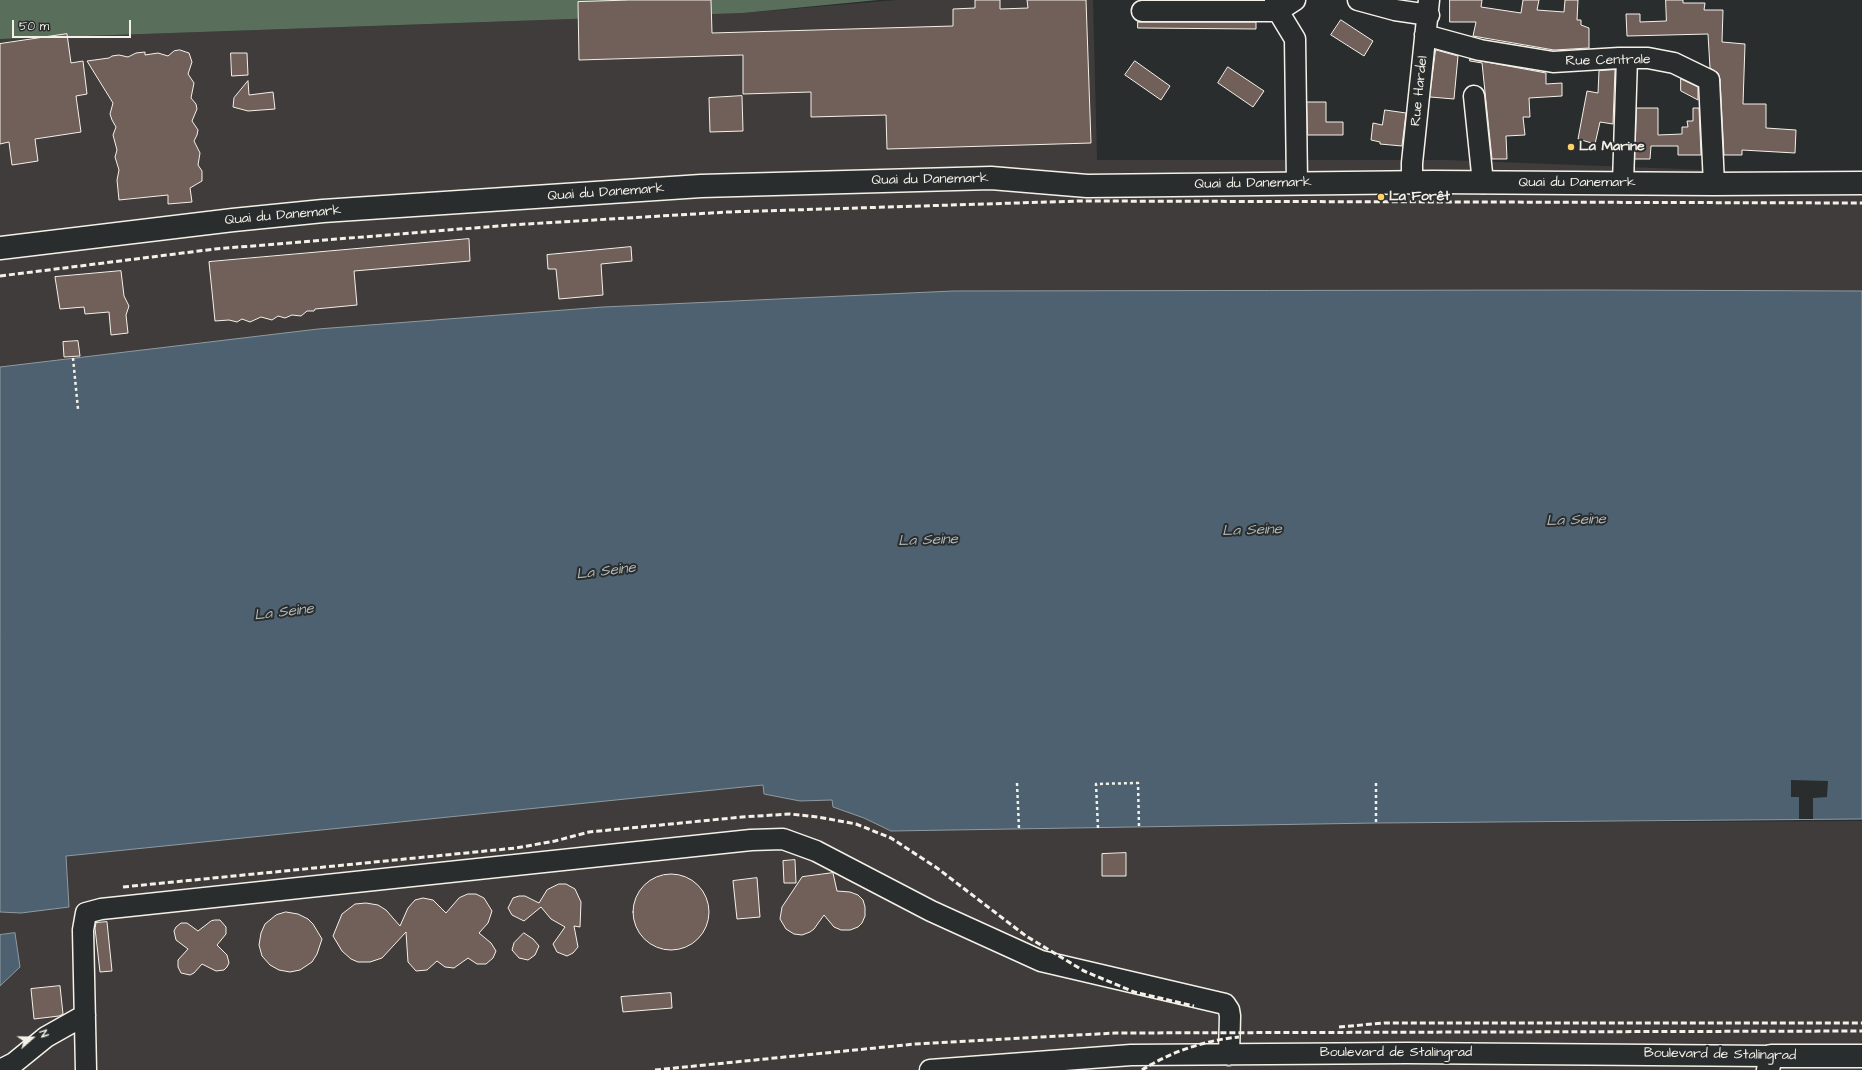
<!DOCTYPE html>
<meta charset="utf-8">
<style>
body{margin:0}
#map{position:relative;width:1862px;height:1070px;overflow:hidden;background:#2a2d2e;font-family:"Architects Daughter",sans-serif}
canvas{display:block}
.north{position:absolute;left:12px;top:1018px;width:40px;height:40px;-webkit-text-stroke:3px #2a2d2e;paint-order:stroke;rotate:70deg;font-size:11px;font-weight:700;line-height:16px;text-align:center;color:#f4f1e8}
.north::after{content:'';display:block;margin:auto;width:14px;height:18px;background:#f4f1e8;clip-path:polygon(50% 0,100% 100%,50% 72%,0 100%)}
.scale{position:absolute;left:12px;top:20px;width:119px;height:18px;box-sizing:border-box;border:2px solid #f4f1e8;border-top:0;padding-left:5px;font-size:12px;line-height:14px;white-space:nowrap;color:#f4f1e8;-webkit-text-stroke:3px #2a2d2e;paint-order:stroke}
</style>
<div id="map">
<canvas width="1862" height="1070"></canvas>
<div class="north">N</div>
<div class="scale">50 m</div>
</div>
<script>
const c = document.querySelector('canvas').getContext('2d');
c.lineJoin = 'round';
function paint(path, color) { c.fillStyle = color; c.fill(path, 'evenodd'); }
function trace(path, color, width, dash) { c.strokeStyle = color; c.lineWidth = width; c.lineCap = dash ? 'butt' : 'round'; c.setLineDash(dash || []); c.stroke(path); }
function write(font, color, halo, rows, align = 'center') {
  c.font = font + ' "Architects Daughter",sans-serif'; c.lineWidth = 4; c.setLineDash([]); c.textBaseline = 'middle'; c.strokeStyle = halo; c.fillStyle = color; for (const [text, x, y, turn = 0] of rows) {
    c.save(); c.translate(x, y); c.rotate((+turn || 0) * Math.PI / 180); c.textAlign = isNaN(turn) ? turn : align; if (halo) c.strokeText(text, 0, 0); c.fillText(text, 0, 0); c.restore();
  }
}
paint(new Path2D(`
 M896,0H1093L1097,160H1446L1862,176V315L0,420V39L743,13Z
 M764,785V793L800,801L832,800L864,818L891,831L1376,823L1862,821V1070H0V912L21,913L66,856Z`), '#3f3c3b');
paint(new Path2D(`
 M0,0H878L743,13L0,39Z`), '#596f5b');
const water = new Path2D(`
 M1586,290L1862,291V819L1376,823L891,831L864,818L833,807L832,800L800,801L764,794L763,785L66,856L69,907L21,913L0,912V367L318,329L603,307L953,291Z
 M15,933L20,967L0,986V935Z`);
paint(water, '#4d6170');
trace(water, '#909ba0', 1);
paint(new Path2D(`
 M1791,780L1828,781L1827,797L1813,798V819H1799V797H1791Z`), '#2a2d2e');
const building = new Path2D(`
 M630,0H711L712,33L953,26V9L975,8V0H1000V9L1028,8L1027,0H1086L1091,143L887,149L886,115L811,117V92L743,94V55L579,60L578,2Z
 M1450,0H1482L1481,7L1521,13L1523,0H1539L1537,10L1564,12L1565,0H1578L1577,20H1581V25L1589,28V48L1554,50L1473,36L1476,22H1450Z
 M1666,0H1683V3H1705L1704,10H1723L1722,42L1745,44L1743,104H1766V128L1796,130L1795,153L1742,150V155H1724L1720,79L1718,73L1710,68L1708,34L1627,36L1626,14H1640V22L1666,21Z
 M1341,20L1373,41L1364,56L1331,35Z
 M1138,22H1256V29L1138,28Z
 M67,34L71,63L83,61L87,94L76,96L81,132L35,139L38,161L12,165L9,142L0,144V44Z
 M180,50L189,53L192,62L188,74L194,83L191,98L196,104L197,109L192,121L198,130L197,135L194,141L200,153L198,165L202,171V181L190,188L192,202L168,204V195L119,200L117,180L119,170L115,157L117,150L113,135L116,127L112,120L110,114L113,103L87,61L109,58L112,56L119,55L128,57L136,53L145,52V55L158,53L168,56L174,51Z
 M1436,50L1458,56L1454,99L1430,97Z
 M231,53H247L248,75L232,76Z
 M1470,59L1546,73V84L1562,83V96L1529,98L1530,117H1523L1525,135L1506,136L1507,159H1492L1482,63L1470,61Z
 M1135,61L1170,86L1161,100L1125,75Z
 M1228,67L1264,91L1253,107L1218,83Z
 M1615,70L1613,124L1600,122L1595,144L1578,139L1587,91L1598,93L1599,71Z
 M1681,79L1698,87V100L1681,91Z
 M248,81L249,95L273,92L275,109L248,111L233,107L234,98Z
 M742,96L743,131L710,132L709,98Z
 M1307,102H1326V122H1343V135H1308Z
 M1637,108H1658V135L1682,134V127H1688L1687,121H1693V108H1699L1701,155H1678V146H1651L1650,159H1635Z
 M1385,110L1406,113L1402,146L1380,144V142L1371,140L1373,123L1382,125Z
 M469,239L470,261L354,271L357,305L315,309L314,311H307L301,316L292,315L285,318L278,316L272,320L261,317L250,322L242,319L237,322L229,320L215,321L209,262Z
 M631,247L632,261L601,264L603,295L559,299L556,269H548L547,255Z
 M121,271L124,296L129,306L126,315L128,333L111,335L109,312L85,314L84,307L60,309L55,277Z
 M78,341L80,356L64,357L63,342Z
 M1126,853V876H1102V854Z
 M795,860L796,883H784L783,861Z
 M833,873L837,891L850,892L858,895L863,900L865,907V916L862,923L858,927L850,930H841L834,927L824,915L814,929L810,932L802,935L794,934L786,929L780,919L782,907L802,877Z
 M633 912a38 38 0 1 1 76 0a38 38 0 1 1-76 0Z
 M757,878L760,917L737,919L733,881Z
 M559,884H566L575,889L581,902L580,927L574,926L578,947L573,953L567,956L557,952L553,944L565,927L551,919L541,907L524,921L512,915L508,908L513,898L519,896H525L539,903L547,890Z
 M468,894H476L484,898L492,911L488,923L479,933L491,943L496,951L493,958L486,964H477L468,958L454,968L445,967L437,961L427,970L416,971L408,962L406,932L382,958L370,962H358L351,959L342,951L333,936L342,914L355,904L366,903L378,905L386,910L400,926L408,908L415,900L423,898L433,900L446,913L459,898Z
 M286,912L298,914L308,919L313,924L322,939L317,954L312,962L300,970L290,972L279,970L270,965L262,956L259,945L261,933L265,924L276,915Z
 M215,920H220L226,927V934L217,945L227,955L229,963L227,967L224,970L216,971L202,964L194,973L190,975L181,973L178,967V960L188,949L176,940L174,931L176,927L181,923H187L198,931L211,921Z
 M107,922L112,971L100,972L95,928L96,923Z
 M524,933L533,939L539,946L535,955L528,960L519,958L512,950L514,943Z
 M60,986L63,1014L59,1016L34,1019L31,989Z
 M671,993L672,1008L623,1012L621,997Z`);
paint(building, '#715f5a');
trace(building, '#f4f1e8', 1);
const minor = new Path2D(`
 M1295,0L1278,11L1295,39L1297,183
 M1358,0L1395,10L1429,15
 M1142,11H1278L1275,0
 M1425,35L1480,50L1553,62L1619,58H1648L1674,63L1709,80L1714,184
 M1474,96L1483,183
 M1412,183V163L1429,0
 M1623,183L1627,58
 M0,1070L14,1063L46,1037L85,1015
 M86,1070L83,930L86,913L101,909L751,840L783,839L816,851L931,911L1041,961L1225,1004L1229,1010L1230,1016L1229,1055
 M930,1070L1131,1055L1407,1053L1771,1056`);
const major = new Path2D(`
 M0,248L233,220L323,211L701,186L991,178L1087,186L1433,182L1714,184L1862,183
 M1768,1070L1771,1056H1862`);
trace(minor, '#f4f1e8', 23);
trace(major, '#f4f1e8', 25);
trace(new Path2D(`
 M73,358L78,409
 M1017,783L1019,829
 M1376,783V823
 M1098,828L1096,784L1138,783L1139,827`), '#f4f1e8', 2.5, [3, 3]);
trace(minor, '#2a2d2e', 20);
trace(major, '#2a2d2e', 22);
trace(new Path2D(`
 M0,276L215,249L510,225L728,212L1080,201L1862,203
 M123,887L516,848L555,841L589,832L742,817L790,814L818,817L856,824L891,838L937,868L1026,936L1084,971L1134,992L1194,1006
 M1339,1027L1384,1023H1862
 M655,1070L915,1044L1115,1033L1862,1031
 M1142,1070C1170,1052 1206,1040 1239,1037`), '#f4f1e8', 3, [6, 3]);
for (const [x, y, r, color] of [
 [1571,147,4,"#ffd166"],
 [1381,197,4,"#ffd166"]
]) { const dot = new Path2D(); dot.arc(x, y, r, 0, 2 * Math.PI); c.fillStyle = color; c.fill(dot); trace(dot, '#2a2d2e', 1.5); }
write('14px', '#f4f1e8', '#2a2d2e', [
 ["Rue Centrale",1608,61,-1],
 ["Rue Hardel",1420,91,-84],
 ["Quai du Danemark",930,180,-1],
 ["Quai du Danemark",1577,183],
 ["Quai du Danemark",1253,184,-1],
 ["Quai du Danemark",606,193,-4],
 ["Quai du Danemark",283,216,-5],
 ["Boulevard de Stalingrad",1396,1053],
 ["Boulevard de Stalingrad",1720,1055,1]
]);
write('bold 14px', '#f4f1e8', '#2a2d2e', [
 ["La Marine",1579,147],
 ["La Forêt",1389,197]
], 'left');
write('italic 15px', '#b1b7b8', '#2a2d2e', [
 ["La Seine",1576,521,-2],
 ["La Seine",1252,531,-2],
 ["La Seine",928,541,-2],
 ["La Seine",606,572,-7],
 ["La Seine",284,613,-7]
]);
</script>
